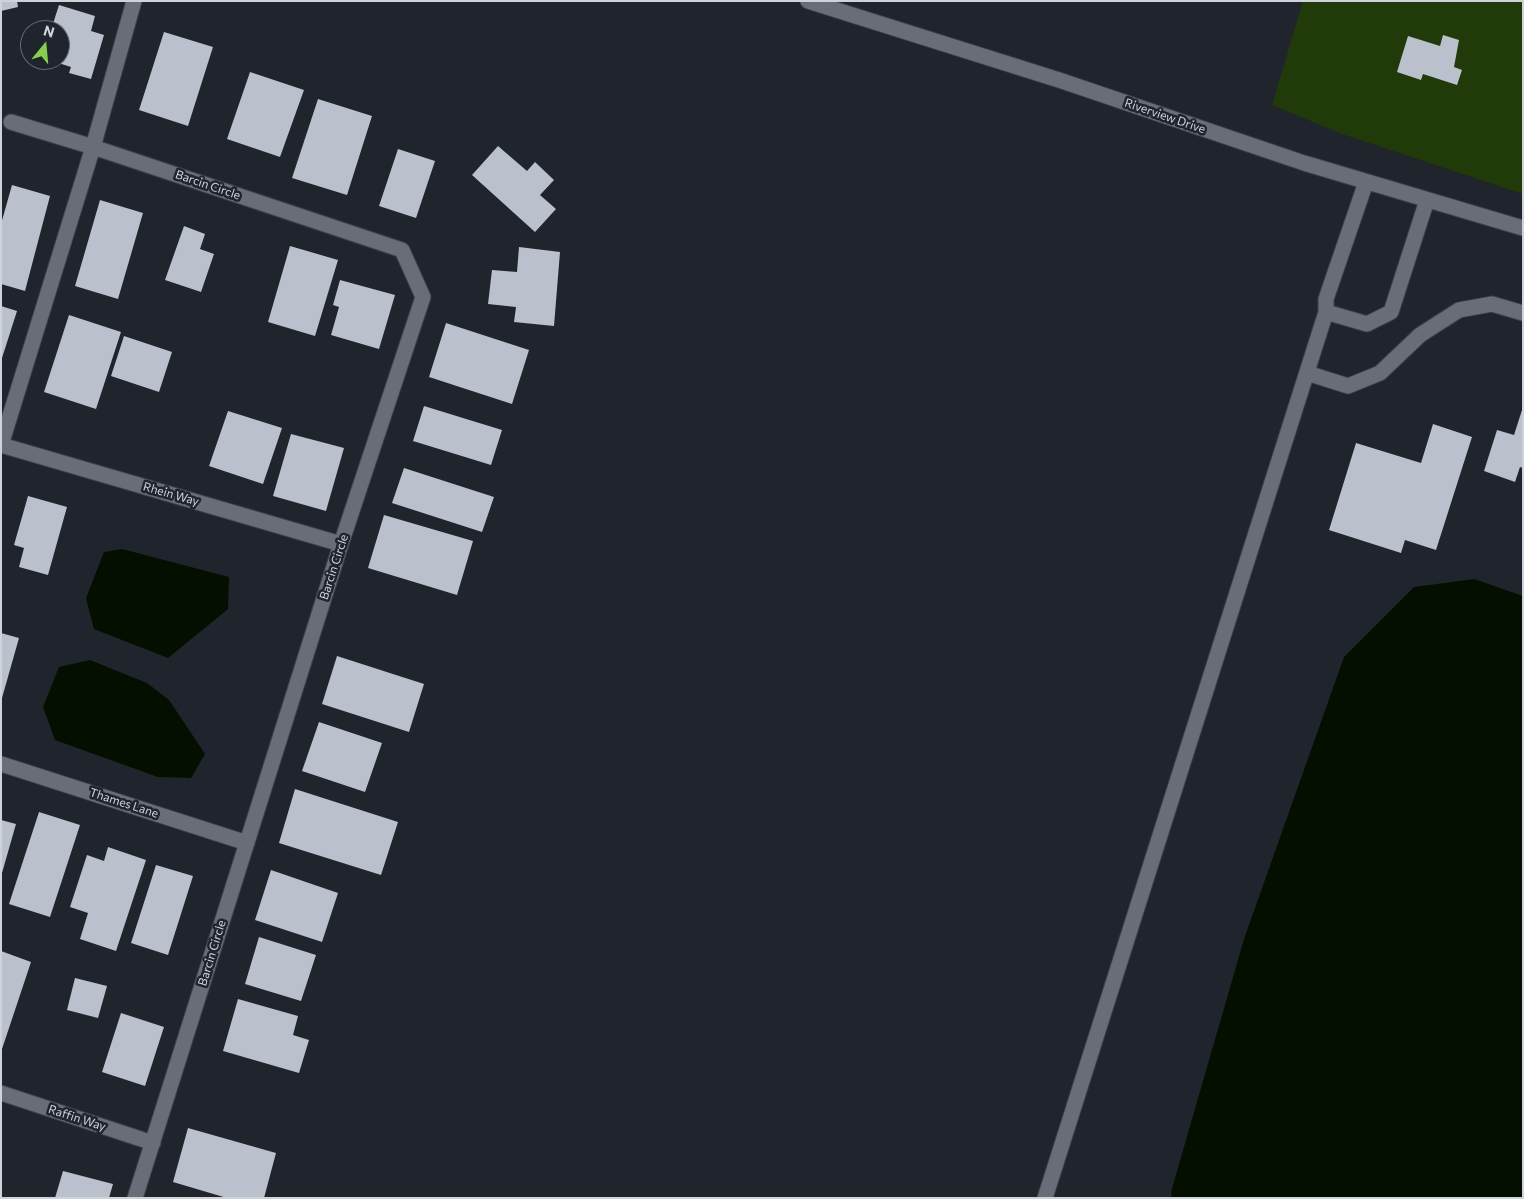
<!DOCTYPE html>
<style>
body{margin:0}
#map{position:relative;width:1524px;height:1199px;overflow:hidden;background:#20242d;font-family:Commissioner,sans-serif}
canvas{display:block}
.frame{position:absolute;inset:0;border:2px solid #d0d2d9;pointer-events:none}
.north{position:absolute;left:20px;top:20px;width:50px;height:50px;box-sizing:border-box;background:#20242d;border:1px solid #666a72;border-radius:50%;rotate:17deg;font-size:14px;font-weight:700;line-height:20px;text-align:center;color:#d0d2d9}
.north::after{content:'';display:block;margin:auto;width:18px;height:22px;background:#85cf4c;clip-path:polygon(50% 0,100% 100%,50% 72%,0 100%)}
</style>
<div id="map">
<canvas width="1524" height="1199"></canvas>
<div class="frame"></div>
<div class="north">N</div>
</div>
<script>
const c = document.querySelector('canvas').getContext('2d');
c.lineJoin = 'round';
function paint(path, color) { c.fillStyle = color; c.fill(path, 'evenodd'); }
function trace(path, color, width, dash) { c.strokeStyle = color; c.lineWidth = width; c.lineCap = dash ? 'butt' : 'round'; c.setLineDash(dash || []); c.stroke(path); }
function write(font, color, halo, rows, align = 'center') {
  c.font = font + ' Commissioner,sans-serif'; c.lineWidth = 5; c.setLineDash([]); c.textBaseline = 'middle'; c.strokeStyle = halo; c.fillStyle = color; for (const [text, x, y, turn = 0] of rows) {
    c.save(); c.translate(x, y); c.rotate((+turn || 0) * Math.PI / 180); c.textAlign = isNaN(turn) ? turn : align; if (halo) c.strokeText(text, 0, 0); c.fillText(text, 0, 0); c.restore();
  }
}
paint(new Path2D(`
 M1303,1H1523V194L1342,134L1272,105Z`), '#203b09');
paint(new Path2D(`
 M122,549L229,577L228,609L168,658L94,629L86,598L104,552Z
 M1474,579L1523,596V1198H1172L1171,1192L1244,939L1344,657L1414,587Z
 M90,660L147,683L169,700L205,754L191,778L158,777L55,740L43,707L59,667Z`), '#050f00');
paint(new Path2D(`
 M1,1H17L18,7L1,11Z
 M59,5L95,16L91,31L104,35L91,79L69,73L71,67L49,60H60V30H51Z
 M164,32L213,47L188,126L139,110Z
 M1443,35L1459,40L1454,67L1462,70L1457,85L1423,74L1421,80L1397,72L1408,36L1440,46Z
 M250,72L304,90L280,157L227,139Z
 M318,99L372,116L347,195L292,178Z
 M498,146L527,171L535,162L554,180L540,195L556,209L535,232L472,175Z
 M398,149L435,161L416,218L379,206Z
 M12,185L50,196L25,291L1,284V224Z
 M100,200L143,213L118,299L75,286Z
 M184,226L205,234L200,249L214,254L201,292L165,280Z
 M290,246L338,260L315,336L268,322Z
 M519,247L560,252L554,326L514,322L516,307L488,304L492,270L517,272Z
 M340,280L395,295L379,349L331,335L339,307L333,305Z
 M1,306L17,311L2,358H1Z
 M69,315L121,332L96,409L44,392Z
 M446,323L529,350L512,404L429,377Z
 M124,336L172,352L159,392L111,376Z
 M424,406L502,430L491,465L413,441Z
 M1522,410L1523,468L1520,467L1515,482L1484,471L1497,430L1514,435Z
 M228,411L282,428L263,484L209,466Z
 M1433,424L1472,437L1436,550L1405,540L1401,553L1329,530L1356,443L1421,463Z
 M291,434L344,448L326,511L273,496Z
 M404,468L494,497L482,532L392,503Z
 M28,496L67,507L48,575L19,567L24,548L14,545Z
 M384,515L473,541L457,595L368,568Z
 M1,633L19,638L2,698H1Z
 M337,656L424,684L409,732L322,704Z
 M319,722L382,743L365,792L302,771Z
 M295,789L398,822L381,875L279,843Z
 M39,812L80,825L50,917L9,904Z
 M1,820L16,824L2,873H1Z
 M108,847L146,860L116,951L80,939L88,913L70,907L87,855L104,861Z
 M156,865L193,876L168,955L131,943Z
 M271,870L338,893L322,942L255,920Z
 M259,937L316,955L301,1001L245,984Z
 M1,951L31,962L2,1049H1Z
 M75,978L107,986L98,1018L67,1010Z
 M238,999L298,1016L293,1035L309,1040L299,1073L223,1051Z
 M121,1013L164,1027L145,1086L102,1072Z
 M188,1128L276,1153L264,1198H227L173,1182Z
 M63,1171L113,1184L109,1198H55Z`), '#bbc0cd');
const minor = new Path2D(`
 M808,1L1059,80L1304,163L1523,228
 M11,122L93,147L402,250L423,297L341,544L135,1198
 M1366,182L1326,299V312L1367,324L1391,312L1427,200
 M1307,373L1348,386L1380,373L1420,335L1459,310L1492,304L1523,313
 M1,445L93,147L134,1
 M1,445L341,544
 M1,764L247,843
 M1,1093L153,1143
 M1045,1198L1326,312`);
trace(minor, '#3d4048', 17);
trace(minor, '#686d78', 15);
write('12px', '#d0d2d9', '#20242d', [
 ["Riverview Drive",1165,116,19],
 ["Barcin Circle",208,185,19],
 ["Rhein Way",171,494,16],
 ["Barcin Circle",334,567,-72],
 ["Thames Lane",124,803,18],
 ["Barcin Circle",212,953,-73],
 ["Raffin Way",77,1118,18]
]);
</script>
